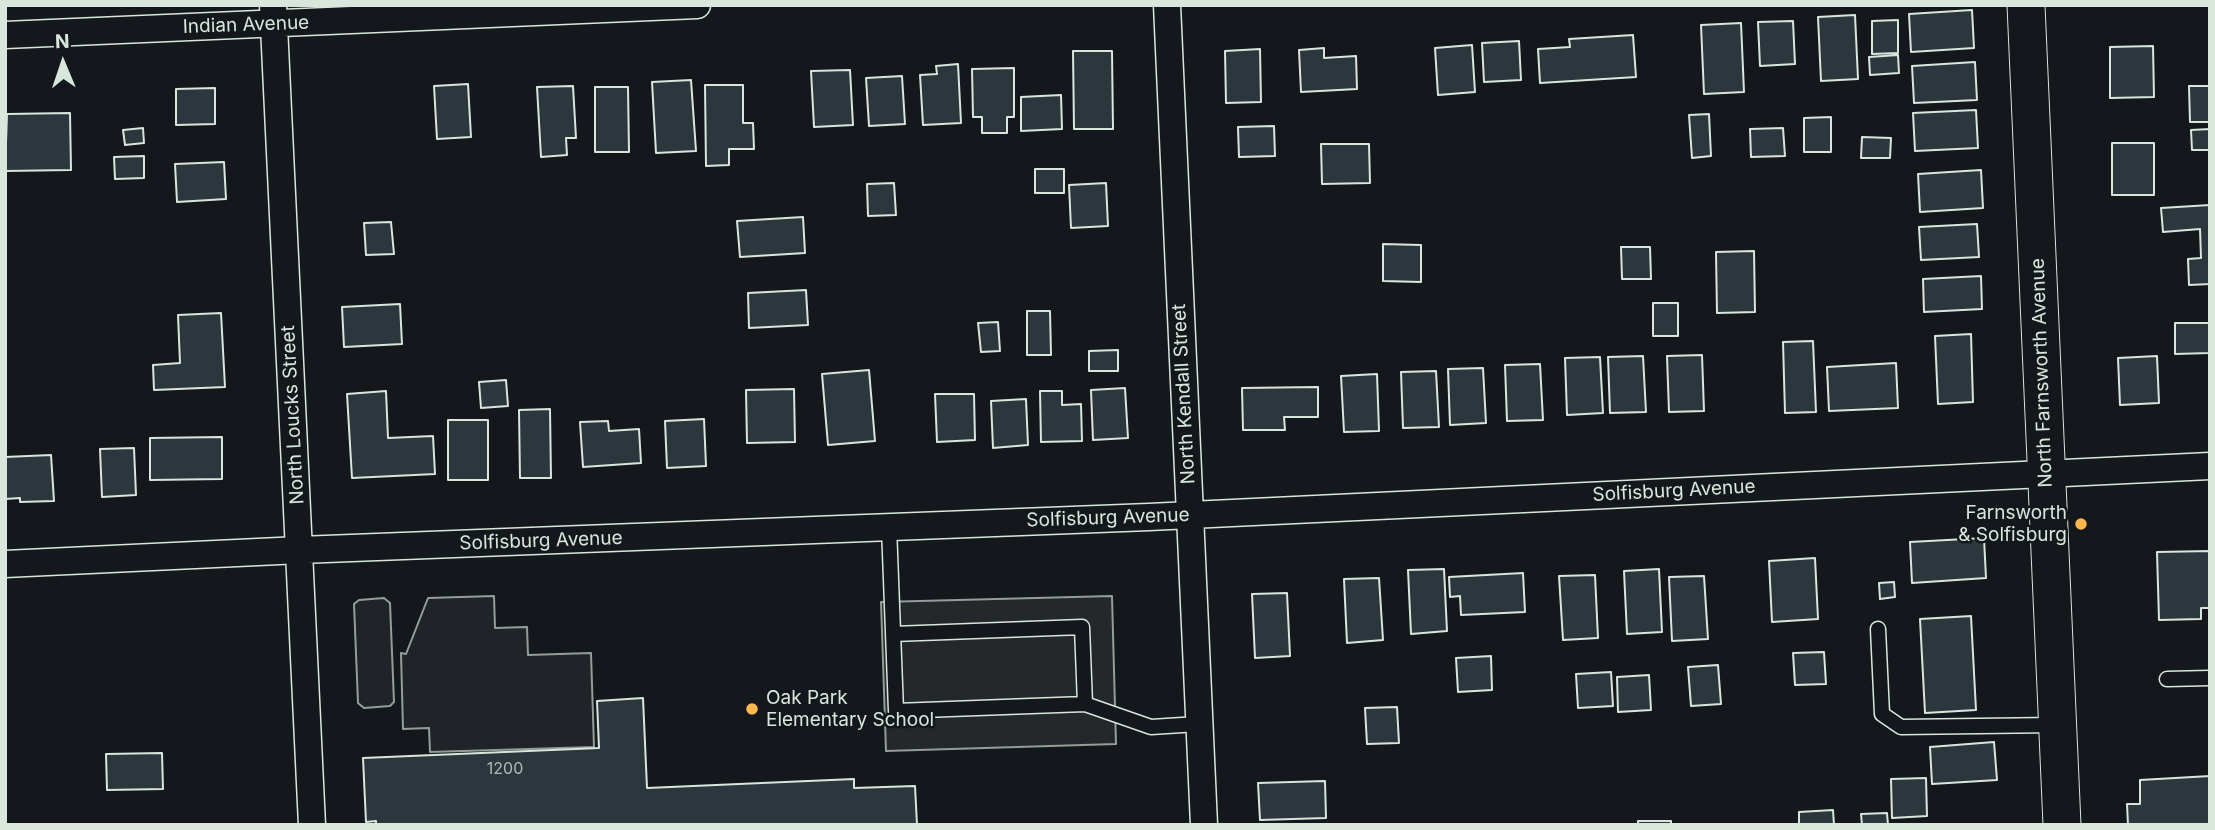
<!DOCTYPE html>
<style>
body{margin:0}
#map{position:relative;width:2215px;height:830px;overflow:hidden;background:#14181c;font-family:Inter,sans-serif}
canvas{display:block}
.frame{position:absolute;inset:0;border:7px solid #d8e6dc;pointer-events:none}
.north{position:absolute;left:28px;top:28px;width:70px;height:70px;-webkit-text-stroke:5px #14181c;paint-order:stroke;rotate:358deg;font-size:19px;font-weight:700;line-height:28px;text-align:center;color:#d8e6dc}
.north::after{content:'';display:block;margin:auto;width:24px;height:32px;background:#d8e6dc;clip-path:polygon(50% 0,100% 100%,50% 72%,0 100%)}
</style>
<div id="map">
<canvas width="2215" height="830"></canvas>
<div class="frame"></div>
<div class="north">N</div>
</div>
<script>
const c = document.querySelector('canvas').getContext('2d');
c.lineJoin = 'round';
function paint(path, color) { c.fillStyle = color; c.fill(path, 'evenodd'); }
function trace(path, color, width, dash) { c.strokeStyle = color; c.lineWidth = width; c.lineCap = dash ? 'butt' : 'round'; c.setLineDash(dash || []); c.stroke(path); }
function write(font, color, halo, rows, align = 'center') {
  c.font = font + ' Inter,sans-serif'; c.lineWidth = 5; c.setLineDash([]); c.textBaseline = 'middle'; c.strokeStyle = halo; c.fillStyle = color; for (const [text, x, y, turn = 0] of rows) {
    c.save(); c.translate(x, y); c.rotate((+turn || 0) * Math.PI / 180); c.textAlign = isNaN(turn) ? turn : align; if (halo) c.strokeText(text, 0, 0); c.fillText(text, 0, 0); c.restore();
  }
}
const green = new Path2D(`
 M494,596L495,628L527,627L528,655L591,653L594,747L430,752L429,728L403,729L401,653L406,654L428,598Z
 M384,598L390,603L394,702L390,706L364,708L358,703L354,604L359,600Z`);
paint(green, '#202428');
trace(green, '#939e99', 2);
const parking = new Path2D(`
 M1112,596L1116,744L886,751L881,602Z`);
paint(parking, '#24282b');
trace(parking, '#939e99', 2);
const building = new Path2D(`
 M1972,10L1974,48L1911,52L1909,14Z
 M1855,15L1858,79L1821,81L1818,17Z
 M1898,20V53L1872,54V21Z
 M1793,21L1795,64L1760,66L1758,22Z
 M1741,23L1744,92L1704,94L1701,25Z
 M1633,35L1636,77L1540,83L1538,49L1570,47L1569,39Z
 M1519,41L1521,80L1484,82L1482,43Z
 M1472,45L1475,92L1438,95L1435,48Z
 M2153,46L2154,97L2110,98V47Z
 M1324,48V58L1356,56L1357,89L1301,92L1299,50Z
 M1260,49L1261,102L1226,103L1225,51Z
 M1073,51H1112L1113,129H1074Z
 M1898,55L1899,73L1870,75L1869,57Z
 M1975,62L1977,100L1914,103L1912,66Z
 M958,64L961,123L923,125L920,75L937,74L936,66Z
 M1014,68V117H1007V133H982V117H973L972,69Z
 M850,70L853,125L814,127L811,71Z
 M902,76L905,124L869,126L866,78Z
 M691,80L696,151L656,153L652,82Z
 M468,84L471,137L437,139L434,86Z
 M705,85H743V123H753L754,149H729V165L706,166Z
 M573,86L576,138H566L567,155L541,157L537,87Z
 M2189,86H2210V122H2190Z
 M595,87H628L629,152H595Z
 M215,88V124L176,125V89Z
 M1061,95L1062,129L1021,131V97Z
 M1976,110L1978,148L1915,151L1913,113Z
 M70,113L71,170L5,171L7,114Z
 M1709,114L1711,156L1692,158L1689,115Z
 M1831,117V152H1804V118Z
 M1274,126L1275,156L1239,157L1238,127Z
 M143,128L144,143L125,145L123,130Z
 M1783,128L1785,156L1751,157L1750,129Z
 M2210,129V150H2192L2191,130Z
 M1862,137L1891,138L1890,158H1861Z
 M2112,143H2154V195H2112Z
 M1321,144H1369L1370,183L1322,184Z
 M144,156V178L115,179L114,157Z
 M224,162L226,199L177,202L175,164Z
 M1035,169H1064V193H1035Z
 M1981,170L1983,208L1920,212L1918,174Z
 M894,183L896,215L868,216L867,184Z
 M1106,183L1108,226L1071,228L1069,185Z
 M2210,205V284L2189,285L2188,259L2201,258L2200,229L2163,232L2161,208Z
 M803,217L805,253L740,257L737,221Z
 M391,222L394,254L366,255L364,223Z
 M1977,224L1979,257L1921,260L1919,227Z
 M1383,244L1421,245V282L1383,281Z
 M1621,247H1650L1651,279H1622Z
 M1754,251L1755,312L1717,313L1716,252Z
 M1981,276L1982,309L1924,312L1923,279Z
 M806,290L808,325L749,328L748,293Z
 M1653,303H1678V336H1653Z
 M400,304L402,344L344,347L342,307Z
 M1027,311H1050L1051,355H1027Z
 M221,313L225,387L154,390L153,365L180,363L178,315Z
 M998,322L1000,351L981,352L978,323Z
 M2175,323H2210V353L2175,354Z
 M1971,334L1973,402L1938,404L1935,336Z
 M1813,341L1816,412L1785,413L1783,342Z
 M1118,350V371H1089V351Z
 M1702,355L1704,411L1669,412L1667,356Z
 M1643,356L1646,412L1610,413L1608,357Z
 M2157,356L2159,403L2120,405L2118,358Z
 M1600,357L1603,413L1567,415L1565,358Z
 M1896,363L1898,408L1829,411L1827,367Z
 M1540,364L1543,420L1507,421L1505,365Z
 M1483,368L1486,423L1450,425L1448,369Z
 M869,370L875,441L828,445L822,374Z
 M1436,371L1439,427L1403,428L1401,372Z
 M1377,374L1379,431L1344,432L1341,376Z
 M506,380L508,406L481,408L479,382Z
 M1318,387V417H1284L1285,430H1243L1242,388Z
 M1125,388L1128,438L1093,440L1091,390Z
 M794,389L795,442L747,443L746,390Z
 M386,391L388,438L433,436L435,474L352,478L347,394Z
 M1040,391H1062V405L1081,404L1082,441L1041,442Z
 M935,394H974L975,440L937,442Z
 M1026,399L1028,445L993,448L991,401Z
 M550,409L551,478H520L519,410Z
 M704,419L706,466L667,468L665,421Z
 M448,420H488V480H448Z
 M608,421L609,431L639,429L641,463L583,467L580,422Z
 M222,437V479L150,480V438Z
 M134,448L136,495L102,497L100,449Z
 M51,455L54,501L20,502V498L5,499V457Z
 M1984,538L1986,578L1912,583L1910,542Z
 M2210,551V608H2201V619L2159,620L2157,552Z
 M1815,558L1818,619L1772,622L1769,561Z
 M1444,569L1447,631L1411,634L1408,570Z
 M1659,569L1662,632L1627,634L1624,571Z
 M1523,573L1525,612L1461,615L1460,596L1450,597L1449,577Z
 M1595,575L1598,638L1563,640L1559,576Z
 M1704,576L1708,639L1672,641L1669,577Z
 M1379,578L1383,640L1347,643L1344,579Z
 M1894,582L1895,597L1880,599L1879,583Z
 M1287,593L1290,656L1255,658L1252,594Z
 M1971,616L1976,710L1925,713L1920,619Z
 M1824,652L1826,684L1795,685L1793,653Z
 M1491,656L1492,690L1458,692L1456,658Z
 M1718,665L1721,704L1691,706L1688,667Z
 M1611,672L1613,706L1578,708L1576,674Z
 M1649,675L1651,710L1618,712L1617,677Z
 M643,698L647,788L854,779V788L915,786L917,825H376V821L366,822L363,758L599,748L597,701Z
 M1397,707L1399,743L1367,744L1365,708Z
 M1994,742L1997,780L1932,784L1930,747Z
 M162,753L163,789L107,790L106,754Z
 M2210,776V825H2128L2127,804H2140V780Z
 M1926,778L1927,816L1892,818L1891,779Z
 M1325,781L1326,818L1260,820L1258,783Z
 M1833,810L1834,825H1799V812Z
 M1887,813L1888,825H1862L1861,814Z
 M1638,821H1671V825H1638Z`);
paint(building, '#2c363c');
trace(building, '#d8e6dc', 2);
const lane = new Path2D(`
 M889,527L896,711L1085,704L1151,727L1198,724
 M1878,629L1882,714L1901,727L2056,725
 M893,634L1082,627L1085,704
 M2167,679L2210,678`);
const street = new Path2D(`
 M273,5L312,825
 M1167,5L1204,825
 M5,35L697,5
 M5,564L300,550L1149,517L2210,466`);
const secondary = new Path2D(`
 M2026,5L2062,825`);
trace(lane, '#d8e6dc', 17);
trace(street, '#d8e6dc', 29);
trace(secondary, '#d8e6dc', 39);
trace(lane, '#14181c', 14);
trace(street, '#14181c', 26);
trace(secondary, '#14181c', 37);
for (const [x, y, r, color] of [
 [2081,524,7,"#ffb74d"],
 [752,709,7,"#ffb74d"]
]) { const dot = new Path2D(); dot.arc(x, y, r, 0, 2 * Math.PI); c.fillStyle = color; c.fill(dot); trace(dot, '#14181c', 2.5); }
write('16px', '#adbab4', null, [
 ["1200",505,769]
]);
write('19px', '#d8e6dc', '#14181c', [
 ["Indian Avenue",246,25,-2],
 ["North Farnsworth Avenue",2042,373,-92],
 ["North Kendall Street",1184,394,-93],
 ["North Loucks Street",293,415,-93],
 ["Solfisburg Avenue",1674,491,-3],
 ["Solfisburg Avenue",1108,518,-2],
 ["Solfisburg Avenue",541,541,-2]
]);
write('19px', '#d8e6dc', '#14181c', [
 ["Farnsworth",2067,513],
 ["& Solfisburg",2067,535],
 ["Oak Park",766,698,"left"],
 ["Elementary School",766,720,"left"]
], 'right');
</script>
